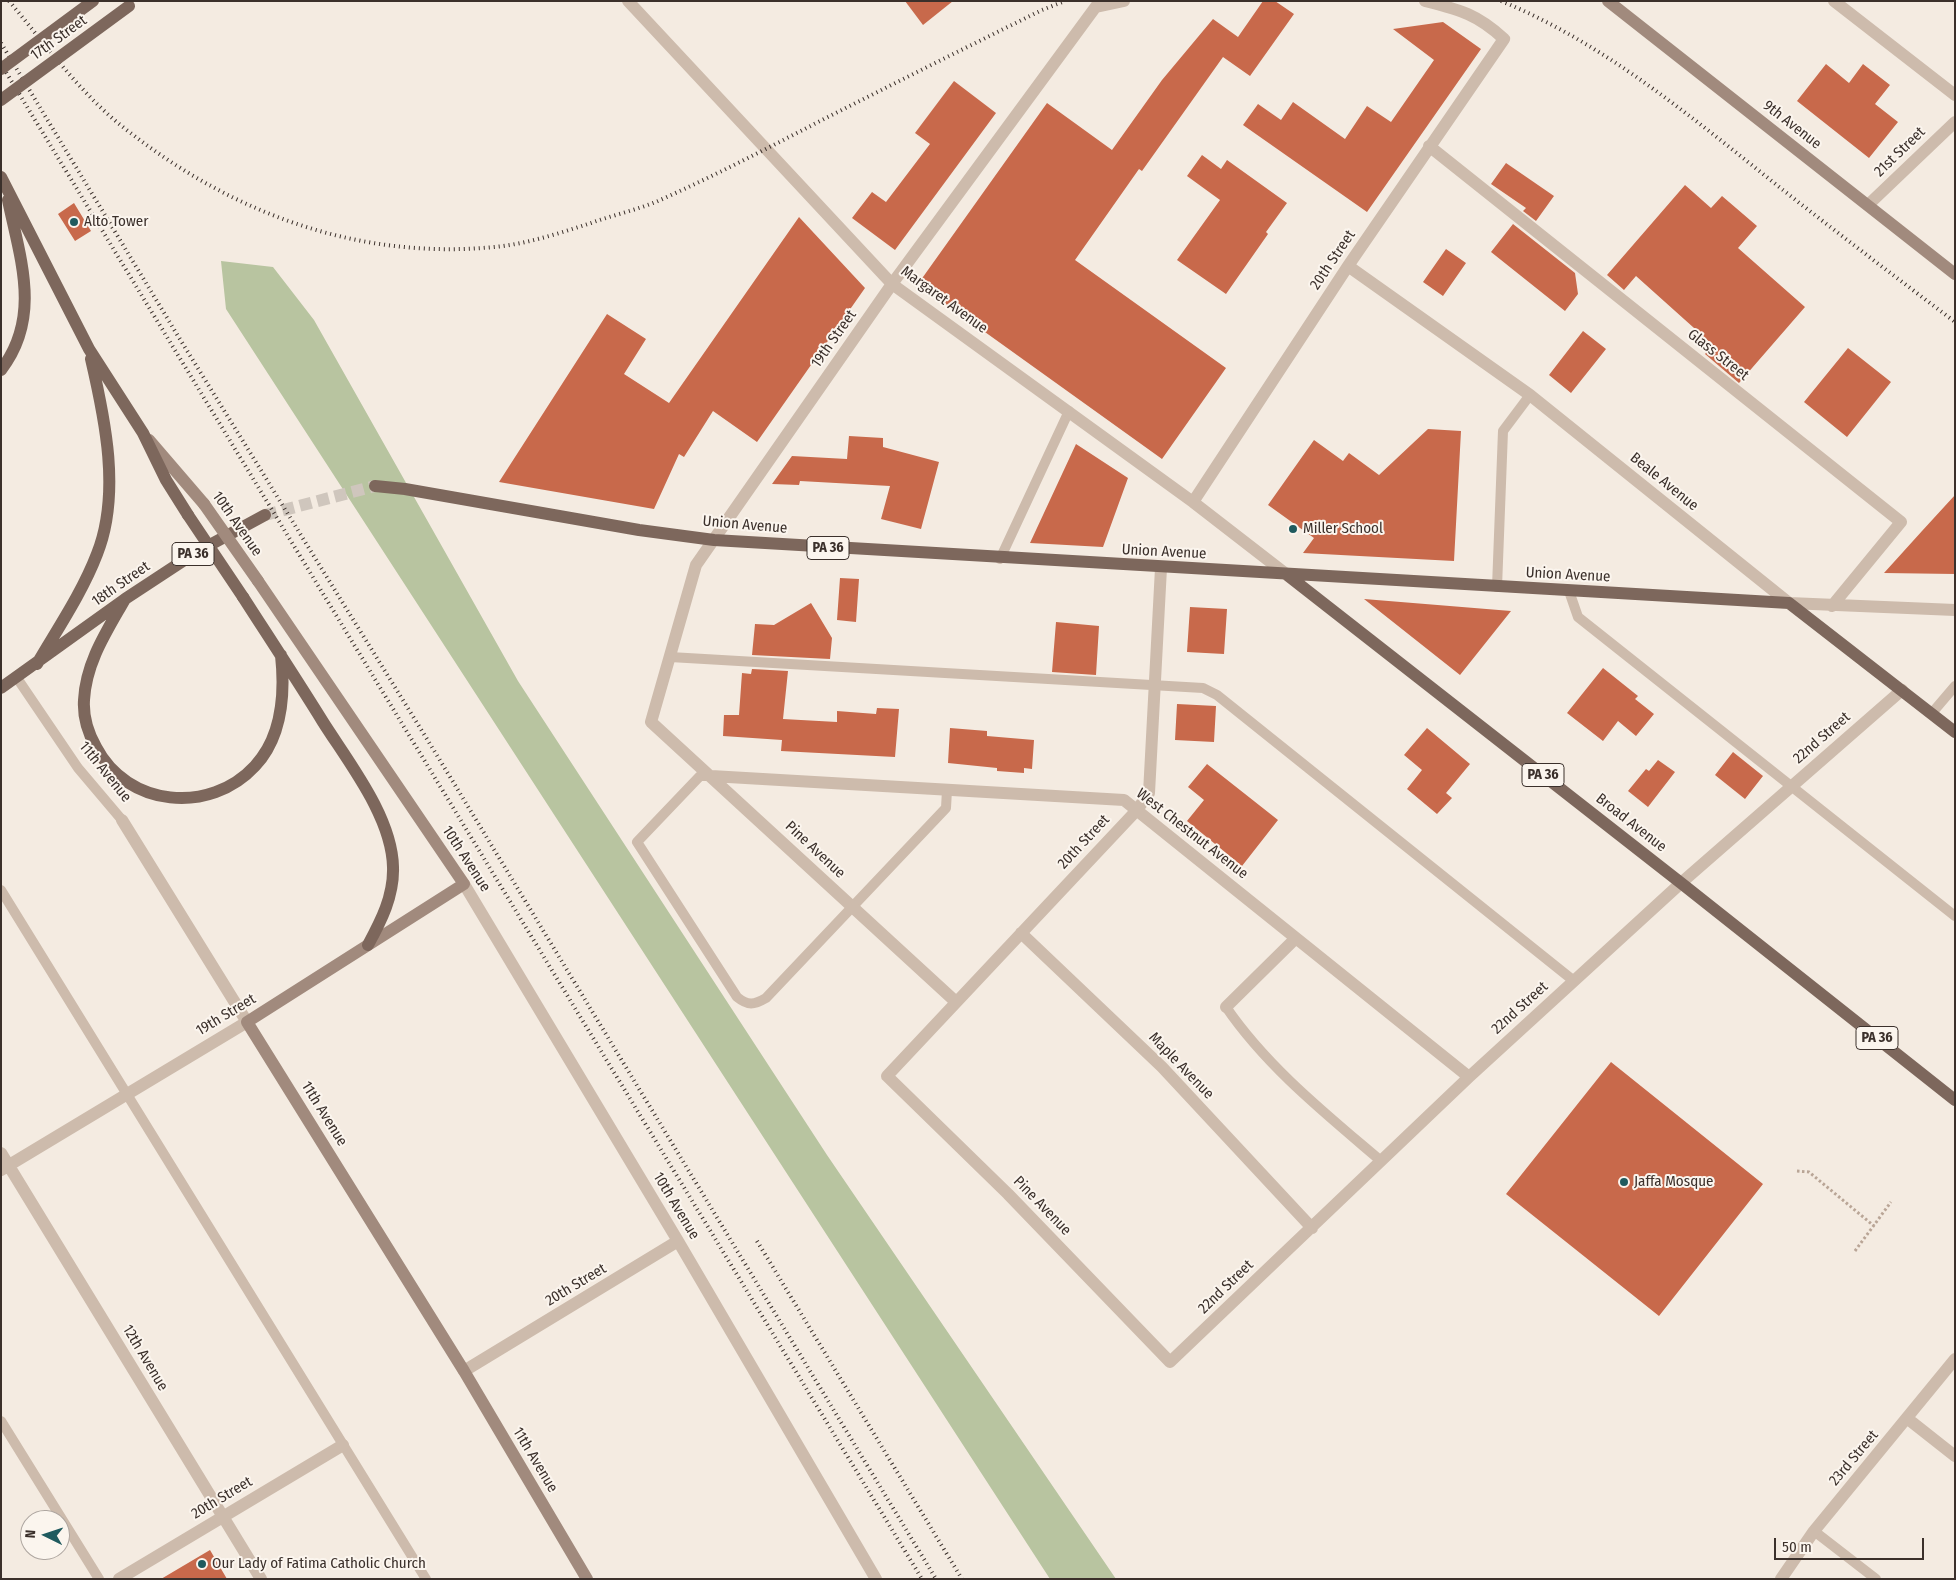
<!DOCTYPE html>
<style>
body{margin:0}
#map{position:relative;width:1956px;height:1580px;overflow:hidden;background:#f4ebe1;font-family:"Fira Sans Condensed",sans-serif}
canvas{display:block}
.frame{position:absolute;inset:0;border:2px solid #3b302b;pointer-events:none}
.north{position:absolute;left:20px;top:1510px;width:50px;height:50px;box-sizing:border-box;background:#fbf5ee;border:1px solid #aea6a0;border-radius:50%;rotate:274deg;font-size:14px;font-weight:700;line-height:20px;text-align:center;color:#3b302b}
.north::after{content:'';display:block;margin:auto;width:18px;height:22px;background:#1f5a5e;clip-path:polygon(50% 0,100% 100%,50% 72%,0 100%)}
.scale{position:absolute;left:1774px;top:1538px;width:150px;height:22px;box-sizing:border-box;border:2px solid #3b302b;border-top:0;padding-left:6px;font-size:15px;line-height:18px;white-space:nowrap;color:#3b302b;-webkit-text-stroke:4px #fbf5ee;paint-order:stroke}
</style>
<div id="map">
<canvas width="1956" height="1580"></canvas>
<div class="frame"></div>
<div class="north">N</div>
<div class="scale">50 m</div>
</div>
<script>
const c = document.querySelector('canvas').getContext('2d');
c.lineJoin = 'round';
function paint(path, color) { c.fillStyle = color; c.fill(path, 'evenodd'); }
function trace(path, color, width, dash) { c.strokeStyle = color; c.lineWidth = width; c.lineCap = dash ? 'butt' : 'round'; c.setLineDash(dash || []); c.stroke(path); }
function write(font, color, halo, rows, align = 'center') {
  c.font = font + ' "Fira Sans Condensed",sans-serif'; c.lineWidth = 4; c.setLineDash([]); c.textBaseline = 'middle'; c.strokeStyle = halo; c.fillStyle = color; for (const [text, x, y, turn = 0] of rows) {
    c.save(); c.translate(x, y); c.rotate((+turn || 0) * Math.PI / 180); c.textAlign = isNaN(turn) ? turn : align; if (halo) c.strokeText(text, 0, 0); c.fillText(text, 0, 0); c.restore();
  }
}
paint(new Path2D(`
 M221,261L273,267L314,320L518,681L827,1155L1116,1579H1050L226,309Z`), '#b8c4a0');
paint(new Path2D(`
 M905,1H953L923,25Z
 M1263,1H1275L1294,14L1250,76L1223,57L1142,171L1139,169L1075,260L1226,368L1162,459L918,284L1047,103L1112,150L1162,80L1213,19L1238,37Z
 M1443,22L1481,49L1367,212L1243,125L1258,104L1281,120L1293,102L1345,139L1367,106L1391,122L1434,60L1393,29Z
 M1826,64L1849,83L1863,64L1890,85L1875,104L1898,122L1869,158L1797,101Z
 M954,81L996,113L895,250L852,218L872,192L886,202L930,144L915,133Z
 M1202,155L1221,169L1227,160L1287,203L1266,232L1268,234L1226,294L1177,260L1220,200L1187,176Z
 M1506,163L1554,196L1536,221L1523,211L1526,208L1491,184Z
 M1685,185L1711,208L1722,196L1757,226L1738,248L1805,307L1739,383L1705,354L1713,345L1636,276L1624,290L1607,275Z
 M74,203L91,231L75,241L58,214Z
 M799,217L865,288L757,442L713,411L684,457L679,454L654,509L499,482L607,314L646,339L624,374L669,403Z
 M1513,224L1575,273L1578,294L1565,311L1491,252Z
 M1446,249L1466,263L1443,296L1423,282Z
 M1583,331L1606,349L1571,393L1549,375Z
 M1848,348L1891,382L1847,437L1804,402Z
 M1428,429L1461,431L1454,561L1303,553L1314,538L1268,505L1314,440L1343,461L1349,453L1379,475Z
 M849,436L883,438V447L939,462L921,529L881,519L890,486L800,481L799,485L772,484L792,456L847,459Z
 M1076,444L1128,478L1103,547L1030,543Z
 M1955,495V574L1884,573L1922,531Z
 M840,578L859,579L856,622L837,620Z
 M1364,599L1511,611L1460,675Z
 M811,603L832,638L830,659L752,655L755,624L774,625Z
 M1190,607L1227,609L1224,654L1187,652Z
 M1056,622L1099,626L1096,675L1052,672Z
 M1603,668L1638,696L1635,699L1654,714L1636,736L1618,721L1603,741L1567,713Z
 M752,669L788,671L783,719L837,722V711L876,714L877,708L899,709L895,757L781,751L782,740L723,736L724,715H739L742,673L751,674Z
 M1177,704L1216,706L1214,742L1175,740Z
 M950,728L987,731V736L1034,740L1032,769L1024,768V773L997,771V768L948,763Z
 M1427,728L1470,764L1446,793L1452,798L1437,814L1407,789L1422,770L1404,755Z
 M1733,752L1763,776L1745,799L1715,775Z
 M1658,760L1675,772L1648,807L1628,791L1646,769L1649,771Z
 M1207,764L1278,820L1242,866L1187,821L1204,800L1188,787Z
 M1611,1062L1763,1184L1659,1316L1506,1194Z
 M210,1550L227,1579H161Z`), '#c8694b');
trace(new Path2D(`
 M265,515L375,486`), '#cfc6bd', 12, [12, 6]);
trace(new Path2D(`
 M1797,1171L1809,1172L1874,1226
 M1855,1251L1891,1202`), '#b9a596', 3, [2.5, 2.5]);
trace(new Path2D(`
 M1000,559L1069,411
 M1497,587L1503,431L1530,395
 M1569,591L1578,617L1955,916
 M670,657L1203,688L1217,695L1574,981
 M17,678L78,768L122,820
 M1932,713L1955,686
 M711,776H700L637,842L737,997C748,1006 754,1005 766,998L946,808L947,790
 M1,890L426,1579
 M1226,1007C1267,1067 1326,1114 1381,1161
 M1,1421L99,1579
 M1814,1531L1876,1579`), '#cdbbac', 10);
trace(new Path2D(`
 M628,1L892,284L1193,502L1286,574
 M1834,1L1955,95
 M1096,7L1124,1
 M1429,146L1901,522L1832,606
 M1868,205L1955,122
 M1348,266L1530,395L1789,603L1955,610
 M1193,502L1348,266L1504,39C1477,14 1460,10 1425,1
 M1161,568L1149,793L1137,810L887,1076L1008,1194L1170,1362L1469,1077L1681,883L1902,690
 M711,776L1124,800L1469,1077
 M464,884L678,1241L876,1579
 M1021,933L1162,1067L1312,1228
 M956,1002L651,722L696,565L892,284L1100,1
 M1226,1007L1296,938
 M1,1153L261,1579
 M1,1170L247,1022L122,820
 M464,1371L678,1241
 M1908,1419L1955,1456
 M119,1579L343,1445
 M1781,1579L1814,1531L1955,1359`), '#cdbbac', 12);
trace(new Path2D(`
 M1608,1L1955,274
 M149,440L204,504
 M258,581L464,884L247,1022L464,1371L587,1579`), '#a18a7d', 12);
trace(new Path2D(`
 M1,177L89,349L143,433L166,480L188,515
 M1,370C42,317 20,258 8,200
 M375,486L405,489L639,530L714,540L1789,603L1955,732
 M1286,574L1681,883L1955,1100
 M243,597C270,639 297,680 323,722C349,763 392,817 393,867C394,896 381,921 368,945
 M125,599C107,631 86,662 84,700C83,716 88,733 96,747C127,807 210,815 255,766C283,736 285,692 281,655
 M37,664C58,628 82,593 97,554C121,494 105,419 91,359
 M1,688L125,599L195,553L265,515`), '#7d675c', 12);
trace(new Path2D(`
 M9,1C47,46 81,95 128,131C234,214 359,260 494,247C527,244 560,233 591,223C613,215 637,210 658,201C714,176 768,148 822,120C895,83 969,46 1042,10L1065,1
 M1501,1C1606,44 1695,120 1783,190C1840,235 1897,278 1955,322
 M1,43L178,336L438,757L936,1579
 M1,64L922,1579
 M757,1241L962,1579`), '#3b302b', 4, [1, 4]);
trace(new Path2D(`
 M204,504L258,581`), '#a18a7d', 12);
trace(new Path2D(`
 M1,69L93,1
 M1,100L129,6
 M188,515L243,597`), '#7d675c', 12);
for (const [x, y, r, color] of [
 [74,222,5,"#1f5a5e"],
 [1293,529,5,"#1f5a5e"],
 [1624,1182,5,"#1f5a5e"],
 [202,1564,5,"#1f5a5e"]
]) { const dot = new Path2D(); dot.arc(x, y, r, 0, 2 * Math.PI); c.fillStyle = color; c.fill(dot); trace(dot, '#fbf5ee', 2); }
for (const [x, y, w] of [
 [828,548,42],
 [193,554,42],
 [1543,775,42],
 [1877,1038,42]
]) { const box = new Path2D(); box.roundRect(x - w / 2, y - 11.5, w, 23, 4); c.fillStyle = '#fbf5ee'; c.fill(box); trace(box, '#3b302b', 1); }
write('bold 14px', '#3b302b', null, [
 ["PA 36",828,548],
 ["PA 36",193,554],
 ["PA 36",1543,775],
 ["PA 36",1877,1038]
]);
write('15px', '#3b302b', '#fbf5ee', [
 ["17th Street",59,38,-36],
 ["9th Avenue",1792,125,38],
 ["21st Street",1900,152,-44],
 ["20th Street",1333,260,-56],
 ["Margaret Avenue",944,300,36],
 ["19th Street",834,339,-55],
 ["Glass Street",1718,355,38],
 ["Beale Avenue",1664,482,39],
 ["10th Avenue",237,524,55],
 ["Union Avenue",745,525,5],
 ["Union Avenue",1164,552,3],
 ["Union Avenue",1568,575,3],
 ["18th Street",121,584,-35],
 ["22nd Street",1822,738,-41],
 ["11th Avenue",105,772,51],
 ["Broad Avenue",1631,823,38],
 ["West Chestnut Avenue",1192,834,38],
 ["20th Street",1084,842,-47],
 ["Pine Avenue",815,850,43],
 ["10th Avenue",466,859,57],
 ["22nd Street",1520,1008,-42],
 ["19th Street",226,1015,-31],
 ["Maple Avenue",1181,1066,46],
 ["11th Avenue",324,1114,58],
 ["10th Avenue",676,1206,59],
 ["Pine Avenue",1042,1206,46],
 ["20th Street",576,1285,-31],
 ["22nd Street",1226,1287,-44],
 ["12th Avenue",145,1358,59],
 ["23rd Street",1854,1458,-50],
 ["11th Avenue",535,1460,59],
 ["20th Street",222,1498,-31]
]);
write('15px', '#3b302b', '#fbf5ee', [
 ["Alto Tower",84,222],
 ["Miller School",1303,529],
 ["Jaffa Mosque",1634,1182],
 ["Our Lady of Fatima Catholic Church",212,1564]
], 'left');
</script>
